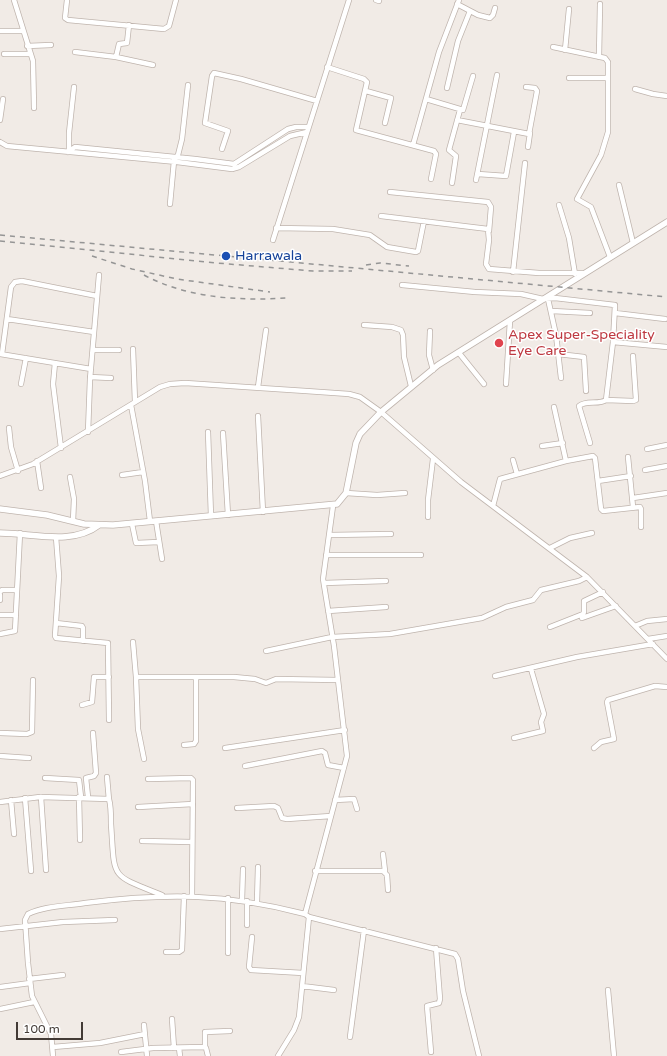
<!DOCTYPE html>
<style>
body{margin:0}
#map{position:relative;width:667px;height:1056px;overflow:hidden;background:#f1ebe6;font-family:"Varela Round",sans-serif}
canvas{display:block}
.scale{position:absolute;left:16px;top:1022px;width:67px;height:18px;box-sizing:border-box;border:2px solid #433b36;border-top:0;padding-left:5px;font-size:12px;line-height:14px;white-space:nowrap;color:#433b36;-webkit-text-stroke:3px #fff;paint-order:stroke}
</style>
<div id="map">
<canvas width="667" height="1056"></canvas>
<div class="scale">100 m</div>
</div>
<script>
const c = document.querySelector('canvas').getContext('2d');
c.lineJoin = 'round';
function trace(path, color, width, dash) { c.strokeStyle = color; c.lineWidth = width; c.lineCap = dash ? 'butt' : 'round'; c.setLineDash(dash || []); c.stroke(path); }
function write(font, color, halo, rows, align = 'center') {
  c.font = font + ' "Varela Round",sans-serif'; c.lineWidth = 3; c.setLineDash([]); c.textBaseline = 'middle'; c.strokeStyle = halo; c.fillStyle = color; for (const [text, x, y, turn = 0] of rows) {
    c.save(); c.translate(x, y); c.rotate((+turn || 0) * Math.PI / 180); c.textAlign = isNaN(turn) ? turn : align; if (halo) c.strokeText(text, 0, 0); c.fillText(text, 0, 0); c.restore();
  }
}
const minor = new Path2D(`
 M14,0L33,61L34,108
 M67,0L65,18L68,20L164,29L169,26L176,0
 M376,0L379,1
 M457,4L478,15L490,18L493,15L495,8
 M0,31H22
 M27,46L51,45
 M553,47L605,58L608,62V132L601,155L577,199L591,207L610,257
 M565,50L569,9
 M75,52L116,57L119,44L127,43L129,25
 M4,54H30
 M116,57L153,65
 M599,57L600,4
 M327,67L364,79L367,82L356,130L434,151L436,154L431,179
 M569,78H608
 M447,88L458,41L470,11
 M635,89L653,94L667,96
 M366,91L391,98L385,123
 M426,99L463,110L473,76
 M0,120L3,99
 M457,120L529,134L537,91L535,88L526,87
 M0,142L7,146L177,162L232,169L239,167L290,136L307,132
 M413,145L439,52L459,0
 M528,147L530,133
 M222,149L228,131L205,123L212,76L214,73L241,79L317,101
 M69,150V133L74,87
 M68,152L75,147L195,159L234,164L288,129L296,127H308
 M478,174L506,176L514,132
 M476,180L497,75
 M452,183L456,156L449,150L460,110
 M619,185L633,243
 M390,192L488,202L491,207L489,231
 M170,204L174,161L178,155L182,139L188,85
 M559,205L569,238L575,274
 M381,216L488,229L489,240L486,264L489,269L539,273H583
 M276,228L333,229L370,235L387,247L416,252L418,251L424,221
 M273,240L349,0
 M513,272L525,163
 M402,285L475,292L521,294L543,299L555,298L615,305L613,342L606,400C599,405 586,400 579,406L590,443
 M548,299L556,335L561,378
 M552,311L590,313
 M615,313L665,319
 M7,319L94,332
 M364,325L392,327L401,330L403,335L404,357L411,386
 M430,331L429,355L433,370
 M613,342L667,347
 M133,349L135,402
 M93,350H119
 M459,353L484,384
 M0,354L91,369
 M2,354L11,287L15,282L22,281L97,296
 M558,354L584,357L586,391
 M55,363L53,384L61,448
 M90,377L111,378
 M21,384L26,358
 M506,384L510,321
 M258,387L266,330
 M606,400L633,401L636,400L633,356
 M131,405L145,481L150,521
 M554,407L566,461
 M258,416L263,512
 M9,428L11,447L18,471
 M88,432L90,379L99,275
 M208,432L211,516
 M223,433L228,515
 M542,446L563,443
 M647,449L667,445
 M628,457L633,507
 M513,460L517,474
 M37,461L41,488
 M645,470L667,466
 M122,475L143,472
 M0,476L33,464L160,387L170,384L185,383L306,391L349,394L360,397L381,412L461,482L587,577L667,659
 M70,477L74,499L73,521
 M598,481L631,476
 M346,493L377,495L405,493
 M633,498L667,493
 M333,506L323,579L334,646L347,756L305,914L309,917L455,954L458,959L463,991L479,1056
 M493,506L500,479L566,461L593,456L595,458L601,509L603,511L640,507L641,509V527
 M428,517V500L433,459
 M156,521L162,559
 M132,524L136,543L159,542
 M330,535L391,534
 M56,537L59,576L55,636L56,638L108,643L109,720
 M550,548L570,538L592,533
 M326,555H421
 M324,583L386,581
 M0,592L2,590H17
 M0,595V600
 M328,611L386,607
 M0,615H16
 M582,618L616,606
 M56,623L82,626L83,628V641
 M635,626L647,621L667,619
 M550,627L583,614L584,612V601L603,592
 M0,634L15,631L20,533
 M648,639L667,636
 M133,642L136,677
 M266,651L332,637L390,634L482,618L506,607L533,600L541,590L579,581L587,577
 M495,676L577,657L653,644
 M82,705L92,702L94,677H109
 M0,733L27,734L32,732L33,680
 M514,738L543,731L541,722L544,714L531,669
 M184,745L194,744L196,741V678
 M225,748L345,730
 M594,748L601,742L614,739L607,702L608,700L655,686L667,687
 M0,756L29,758
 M144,759L138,729L136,677H234L255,679L266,683L276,679L338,680
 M245,766L322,751L325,753L328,765L344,768
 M107,777L109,800
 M45,778L79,780L81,797
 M148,779L191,778L193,780L192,896
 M41,797L46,870
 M79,797L80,840
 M88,797L86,778L94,776L96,773L93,733
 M25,798L31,871
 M11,800L14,834
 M335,800L354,799L357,809
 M0,802L40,797L109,799C111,806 111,816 111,824C115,880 109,874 162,895
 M138,807L193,804
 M237,808L274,806L278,808L282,818L287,819L331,816
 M142,841L192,842
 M383,854L385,871
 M315,871H383L387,875L388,890
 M228,898V953
 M242,900L243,869
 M247,901V925
 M257,902L258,867
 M0,929L63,922L115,920
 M252,937L249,967L251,970L303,973
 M166,952H179L182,950L184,896
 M29,979L63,975
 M302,986L334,990
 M0,987L30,983
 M608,990L614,1056
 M0,1009L34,1002
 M172,1019L174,1048
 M144,1025L147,1056
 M350,1037L364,930
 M53,1047L100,1043L145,1034
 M205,1047V1032L230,1031
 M179,1048L180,1056
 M121,1052L153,1048L204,1047L206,1048L208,1056
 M431,1052L427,1006L439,1003L440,999L436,948
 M53,1056L51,1034L32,996L28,963L25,920L28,914C44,906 67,906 85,903C165,893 225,893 305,914
 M278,1056L294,1030L299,1017L309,917`);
const tertiary = new Path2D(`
 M0,509L47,515L84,524L113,525L337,504L346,493L356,443L360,434L381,412L438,365L667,222
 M0,533C32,533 72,546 99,525`);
trace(minor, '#bfb4ad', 6);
trace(tertiary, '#bfb4ad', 7);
trace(minor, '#fff', 4.5);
trace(tertiary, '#fff', 5.5);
trace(new Path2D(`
 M0,235L667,297
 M0,241L217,263L313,271H352
 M92,256L132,269L177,279L270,292
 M366,265L380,263L409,266
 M144,275C187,298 238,301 286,298`), '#959595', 1.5, [5, 5]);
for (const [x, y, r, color] of [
 [226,256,5,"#1a4fb4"],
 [499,343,5,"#e0444e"]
]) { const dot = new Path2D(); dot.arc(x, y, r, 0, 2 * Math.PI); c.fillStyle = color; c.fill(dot); trace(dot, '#fff', 1.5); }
write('14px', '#164399', '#fff', [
 ["Harrawala",235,256]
], 'left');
write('14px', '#be3a42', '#fff', [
 ["Apex Super-Speciality",508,335],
 ["Eye Care",508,351]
], 'left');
</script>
